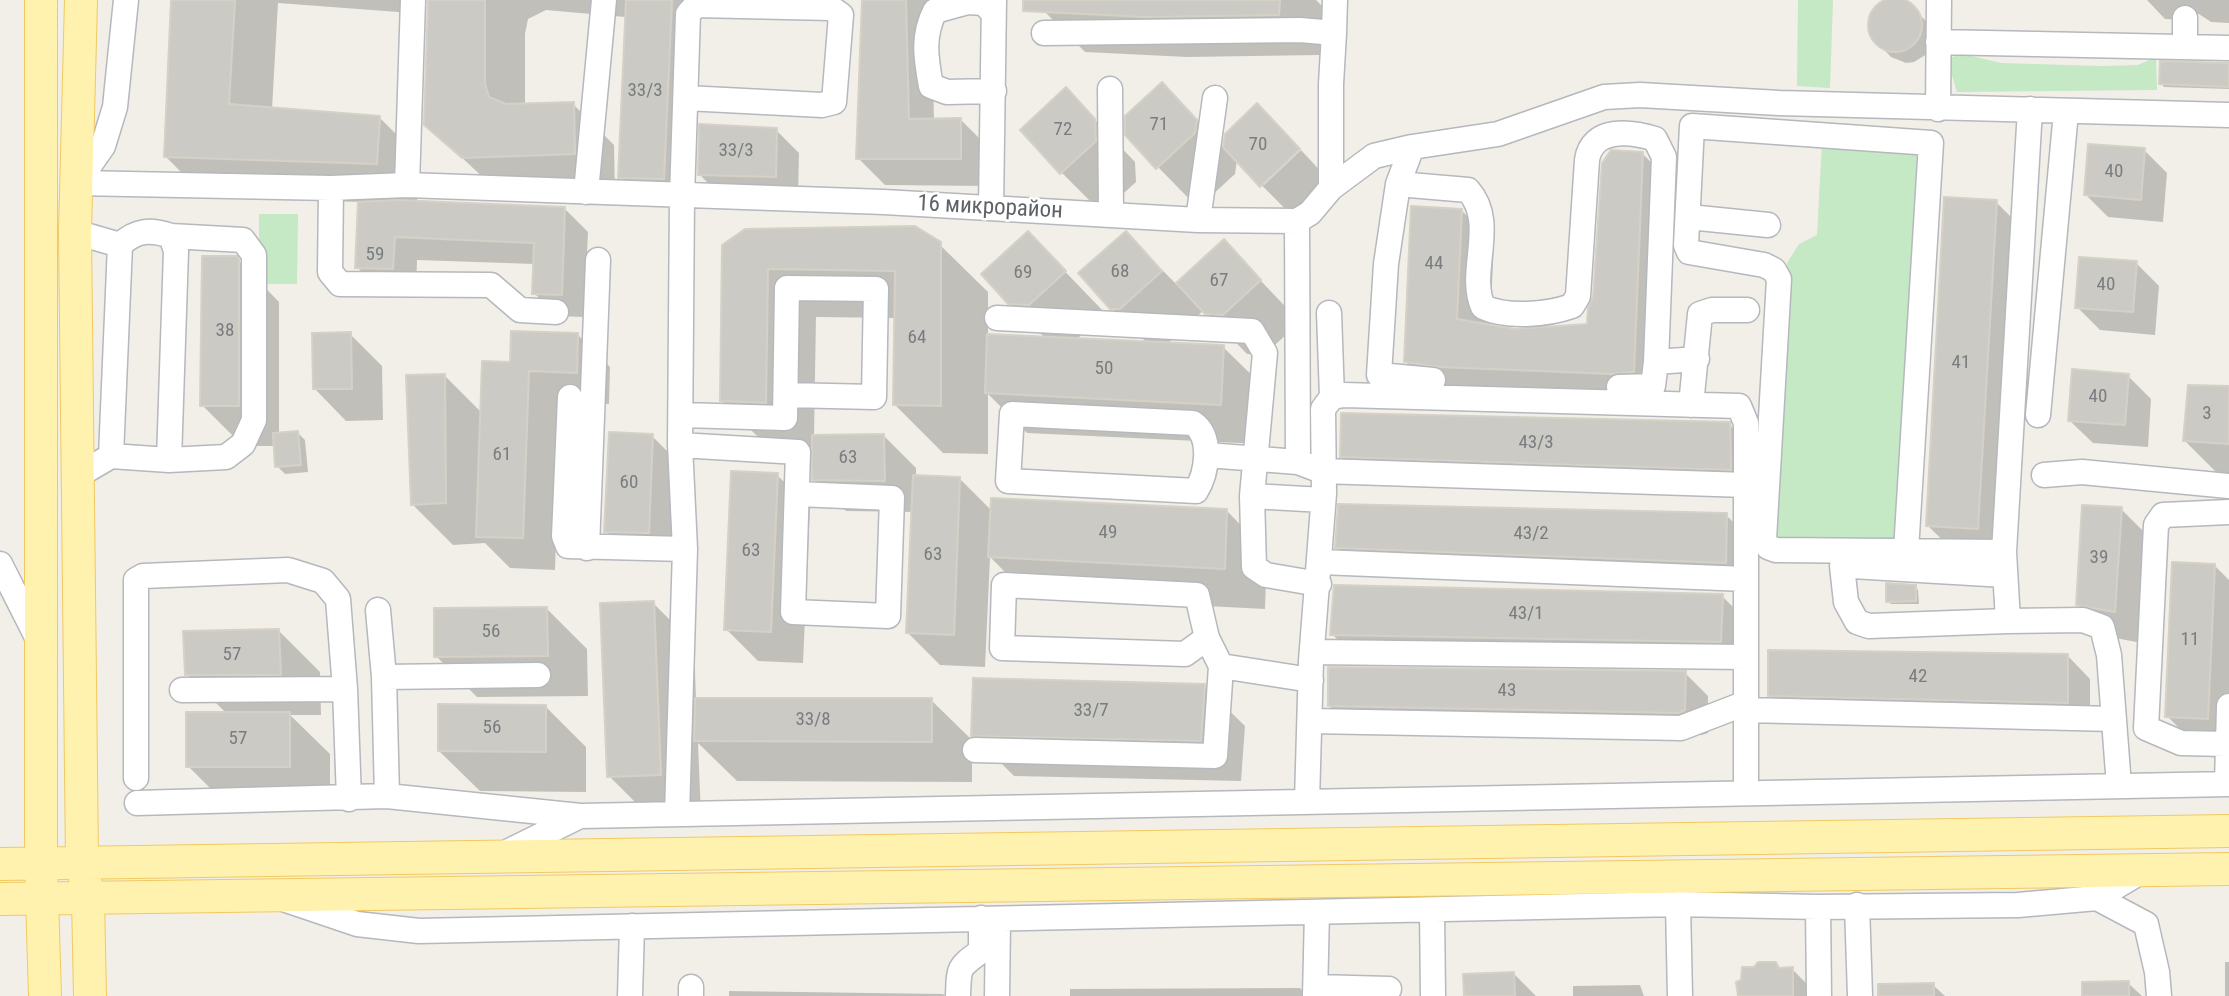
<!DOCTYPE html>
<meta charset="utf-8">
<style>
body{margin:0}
canvas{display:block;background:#f1efe8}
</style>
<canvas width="2229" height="996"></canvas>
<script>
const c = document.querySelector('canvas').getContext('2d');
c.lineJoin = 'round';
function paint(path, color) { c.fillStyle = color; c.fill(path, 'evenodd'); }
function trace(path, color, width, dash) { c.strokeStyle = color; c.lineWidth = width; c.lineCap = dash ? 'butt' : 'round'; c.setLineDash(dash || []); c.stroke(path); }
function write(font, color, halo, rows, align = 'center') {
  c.font = font + ' "Roboto Condensed",sans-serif'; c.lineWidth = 5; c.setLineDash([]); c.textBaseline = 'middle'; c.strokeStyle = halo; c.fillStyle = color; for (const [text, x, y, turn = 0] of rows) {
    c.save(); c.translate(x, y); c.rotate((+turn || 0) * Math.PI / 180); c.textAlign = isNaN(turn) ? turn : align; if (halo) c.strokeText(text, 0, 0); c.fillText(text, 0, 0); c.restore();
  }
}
paint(new Path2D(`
 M1798,0H1833L1830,88L1797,86Z
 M1963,54L2001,63L2102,66L2138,65L2156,57L2157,90L1957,92L1949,65L1952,57Z
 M1822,143L1917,153L1902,538H1774L1787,263L1799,244L1817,235Z
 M259,214H298L297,284H259Z`), '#c5e8c5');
paint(new Path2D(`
 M173,0H425V14L278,3L272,109L379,117L420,158L417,203L565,209L588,232L584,317L557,316L534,293L535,264L417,260L416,291L380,290L357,267L360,202L206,197L165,156Z
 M430,0H719L700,2L691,206L647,204L620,177L625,17L546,10L528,19L525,34V105L573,104L614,145L615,194L505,198L426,124Z
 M864,0H931L934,120H961L988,147L987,186L885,185L858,158Z
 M1045,0H1316L1322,6L1320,55L1187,57L1085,52L1044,11Z
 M1895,0L1911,6L1929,24L1927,54L1914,62L1906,63L1891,57L1873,38L1870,21L1879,6Z
 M2147,0H2229V23L2211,22L2199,14L2186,20L2165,19Z
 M2229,63V89L2164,87L2161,83Z
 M1162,85L1225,149L1227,134L1264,180V185L1301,150L1339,191L1302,226L1237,160L1235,174L1198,208L1158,167Z
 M1066,90L1135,162L1136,182L1102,213L1061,172Z
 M776,130L799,153L798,199L722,197L699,174Z
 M2144,150L2167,173L2163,222L2108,217L2085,194Z
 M1612,152L1642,153L1674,186L1665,403L1438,394L1406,362L1461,210L1494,242L1490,326L1515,331L1589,326L1595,297L1605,157Z
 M1996,202L2028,234L2009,560L1960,557L1927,525Z
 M1028,233L1105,313L1076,340L1147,343L1112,308L1126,233L1177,285L1224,242L1300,322L1264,355L1247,354L1204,310L1167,344L1223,347L1264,387L1261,444L1027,433L988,394V454L943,453L895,405L896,318L816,317L814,436H884L916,468V477L960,479L992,511H1227L1267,552L1265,609L1030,597L990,557L985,667L940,665L908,633L913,512L846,511L814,479V450L770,449L722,401L724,246L939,244L988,292V335L1045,338L1009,302Z
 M236,258L279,302V434L298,433L305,440L308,472L285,474L277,466L275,446H243L202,405Z
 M2136,263L2159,286L2155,335L2100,330L2077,307Z
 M350,334L382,366L383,420L346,421L314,388Z
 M578,335L610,367L609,404L560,402L555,570L510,568L485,543L453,545L412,504L445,376L482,413L512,363Z
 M2128,376L2151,399L2148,447L2093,443L2069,420Z
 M2229,388V473H2217L2185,441Z
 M1729,424L1752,447L1753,492L1365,479L1341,456Z
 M652,436L675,459L671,556L629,554L606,531Z
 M777,475L810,507L803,663L758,661L726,629Z
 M2121,509L2153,541L2147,644L2110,637L2078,605Z
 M1726,515L1749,538L1748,585L1360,570L1337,547Z
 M2214,565L2229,580V758L2208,757L2167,716Z
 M1915,586L1918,590L1919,604H1891L1888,601Z
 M1722,596L1745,619L1744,664L1355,657L1332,634Z
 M653,603L694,644L696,699L931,700L972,740V782L737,781L698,743L701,815L650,817L609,776Z
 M546,608L587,649L588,696L477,697L436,656Z
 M279,631L320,672L321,715H290L330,754V807H229L188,766L226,713L187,674Z
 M2067,655L2090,679V725L1793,718L1770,695Z
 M1685,673L1708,696V733L1702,735L1352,729L1329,706Z
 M1204,686L1245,726L1241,781L1014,776L973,735Z
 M546,707L586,747V792L480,791L439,751Z
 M2225,962H2229V996H2225Z
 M1775,964L1781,970L1792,969L1819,996H1740Z
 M1514,974L1536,996H1465Z
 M2128,983L2142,996H2083Z
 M1640,985L1644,996H1573V986Z
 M1933,985L1945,996H1886Z
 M1300,988L1307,996H1070V989Z
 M729,991L943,994L945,996H729Z`), '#0003');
const building = new Path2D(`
 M1868 25a27 27 0 1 1 54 0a27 27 0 1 1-54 0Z
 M171,0H235L229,104L380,116L377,164L164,157Z
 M428,0H485V84L489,97L506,104L574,102L575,154L462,158L424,125Z
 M626,0H672L664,179L618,178Z
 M862,0H906L909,119L961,118V159H856Z
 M1023,0H1280L1279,15L1145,17L1023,11Z
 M2160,61L2229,63V87L2159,84Z
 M1162,82L1197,120L1195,133L1156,169L1125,135V116Z
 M1066,87L1095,119L1096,141L1060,174L1020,130Z
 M1257,103L1300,149L1260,187L1223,147L1225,134Z
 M699,124L777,128L776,177L698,175Z
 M2088,144L2145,148L2141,200L2084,195Z
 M1611,150L1643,152L1634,372L1611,374L1440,367L1404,362L1411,206L1462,209L1457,319L1515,329L1587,324L1588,308L1593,297L1602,163Z
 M1944,197L1997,200L1978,529L1926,526Z
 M396,200L565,207L562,295L532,294L534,243L395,237L393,269L355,268L358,202Z
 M915,226L941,242V406L893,405L895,271L768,269L766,403L720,401L722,245L745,229Z
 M1028,231L1066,271L1029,305L1008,304L981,274Z
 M1126,231L1162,271L1120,309H1110L1078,273Z
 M1224,239L1261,280L1223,315L1205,314L1176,283Z
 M202,256H237L239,260V406H200Z
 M2079,257L2137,261L2133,312L2075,308Z
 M511,331L578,333L577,373L529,371L523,538L476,537L482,361L510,362Z
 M351,332L352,389H313L312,333Z
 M987,334L1224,345L1221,405L985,393Z
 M2072,369L2129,374L2125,425L2068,421Z
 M445,374L446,503L411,505L406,375Z
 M2188,385L2229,386V444L2183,441Z
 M1341,413L1730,422L1731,470L1340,457Z
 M298,431L301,465L275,467L273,433Z
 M609,432L653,434L649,533L604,532Z
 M884,434L885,481L812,480V435Z
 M731,471L778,473L771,632L724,630Z
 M913,475L960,477L954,635L906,633Z
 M991,498L1227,509L1225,569L988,557Z
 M1338,504L1727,513L1726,563L1335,548Z
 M2082,505L2122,507L2115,612L2076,605Z
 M2172,562L2215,564L2208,719L2165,717Z
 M1886,583L1916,585V601L1886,602Z
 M1334,585L1723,594L1721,642L1330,635Z
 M654,601L661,775L607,777L600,603Z
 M547,607L548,656L434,657V608Z
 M279,629L281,675H185L183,631Z
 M1768,650L2068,654V703L1768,696Z
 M1328,667L1686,671L1685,710L1678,713L1328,706Z
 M973,678L1205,684L1201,741L971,736Z
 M695,698H932V742L694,741Z
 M438,704L546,705V752L438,751Z
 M186,712H290V767H186Z
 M1758,962H1776L1779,968L1793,967V996H1738L1736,982L1741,980L1742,967H1754Z
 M1514,972L1515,996H1464L1463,974Z
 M2129,981V996H2082V982Z
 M1934,983V996H1878V984Z`);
paint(building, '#cccac5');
trace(building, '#d6d1c6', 2);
const minor = new Path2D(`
 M993,13L984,3L968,2L935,11C922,36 926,59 931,86L947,92L994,91
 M2185,18V47
 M1044,33L1300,30L1334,33L1331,84V188
 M1334,33L1335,0
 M1938,42L2229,48
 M1110,89L1111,214
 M1938,109L1939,0
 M2030,109L2004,552L2008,621L2083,620L2102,627L2109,655L2119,786
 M1412,147L1398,184L1468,190C1498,223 1467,271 1483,307C1508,318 1546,315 1572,306L1578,296L1587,160C1592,127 1630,131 1655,139L1664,157L1656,362L1697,359
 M77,183L331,188L407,185L884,202L1198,220L1297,221
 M77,183L103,146L115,107L126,0
 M1398,184L1386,264L1379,375L1433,380
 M407,185L413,0
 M331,188L330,272L340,284L491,285L520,310L556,312
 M586,192L604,0
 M991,208L994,0
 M1689,217L1768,225
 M1198,220L1215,98
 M1297,221L1310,213L1331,188L1374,156L1412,147L1498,134L1604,97L1640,95L1779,103L2229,115
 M1297,221L1298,462
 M75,232L120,245
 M1329,313L1332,397
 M997,318L1252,331L1265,353L1252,496
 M1619,387L1653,386L1656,362
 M570,397L564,536L568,546L685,549
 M1691,405L1700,314L1712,310H1747
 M1012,414L1193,423C1213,437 1207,473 1196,491L1008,481Z
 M682,415L785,418L787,288L876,289L874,397L786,395
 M2038,415L2066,112
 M680,445L798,452L793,612L888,616L892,498L797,494
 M1207,455L1298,462L1322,471L1746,485
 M111,456L120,245C136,230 150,229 171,236L176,251L169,460
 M2044,475L2082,472L2229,486
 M77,476L111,456L169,460L226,457L243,444L254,420V255L243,240L171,236
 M587,548L598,260
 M1906,551L1931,143L1692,126L1686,245L1689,252L1764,265L1774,270L1779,279L1764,539L1768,547L1776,550L2004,552
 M1320,562L1746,579
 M0,564L41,645
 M1842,566L1846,602L1857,622L1869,626L2008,621
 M1852,566L2005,575
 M1319,584L1266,575L1254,567L1252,496L1323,500
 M378,610L384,677L387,796
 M1207,638L1197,595L1004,585L1002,648L1185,654L1207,638L1221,666L1311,680
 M1312,652L1746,657
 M384,677L538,675
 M182,690L345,689
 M1746,710L2114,719
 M1311,721L1681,728L1746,703
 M2227,744L2181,743L2146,728L2156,525L2163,515L2229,512
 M975,750L1215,756L1221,666
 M136,778V580L143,576L288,570L323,581L338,599L345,689L349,799
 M2227,784L2229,706
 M1307,801L1311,661L1324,494L1323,409L1332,397L1344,395L1739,406L1746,423V793
 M137,803L387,796L580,816L2229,784
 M677,814L685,549L680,445L682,197L688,14L696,5L831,8L841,15L834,102L822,105L686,98
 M503,854L580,816
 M2097,898L2146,924L2157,972L2159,996
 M286,900L357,924L419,931L1678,904L1818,907L2018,905L2097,898L2144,870
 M1678,904L1680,996
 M1857,905L1860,996
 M1818,907L1819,996
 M1432,910L1433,996
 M1316,987L1389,989
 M630,996L632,926
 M691,996V987
 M958,996C959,966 958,968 981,951V918
 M997,996L998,923
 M1315,996L1317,912`);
const major = new Path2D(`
 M41,0V864L45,996
 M81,0L75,232L82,861L88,898L90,996
 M0,864L2229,831
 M0,899L2229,869`);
trace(minor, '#b5b8bc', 27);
trace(major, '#f2c960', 34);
trace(minor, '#fff', 24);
trace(major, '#fff2af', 32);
write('19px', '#7a7d7f', null, [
 ["33/3",645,91],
 ["71",1159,125],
 ["72",1063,130],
 ["70",1258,145],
 ["33/3",736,151],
 ["40",2114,172],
 ["59",375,255],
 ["44",1434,264],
 ["68",1120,272],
 ["69",1023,273],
 ["67",1219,281],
 ["40",2106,285],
 ["38",225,331],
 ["64",917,338],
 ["41",1961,363],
 ["50",1104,369],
 ["40",2098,397],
 ["3",2207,414],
 ["43/3",1536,443],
 ["61",502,455],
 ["63",848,458],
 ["60",629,483],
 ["49",1108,533],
 ["43/2",1531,534],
 ["63",751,551],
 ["63",933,555],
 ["39",2099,558],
 ["43/1",1526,614],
 ["56",491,632],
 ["11",2190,640],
 ["57",232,655],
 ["42",1918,677],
 ["43",1507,691],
 ["33/7",1091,711],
 ["33/8",813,720],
 ["56",492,728],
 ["57",238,739]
]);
write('23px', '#5f6368', '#fff', [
 ["16 микрорайон",990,208,3]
]);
</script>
